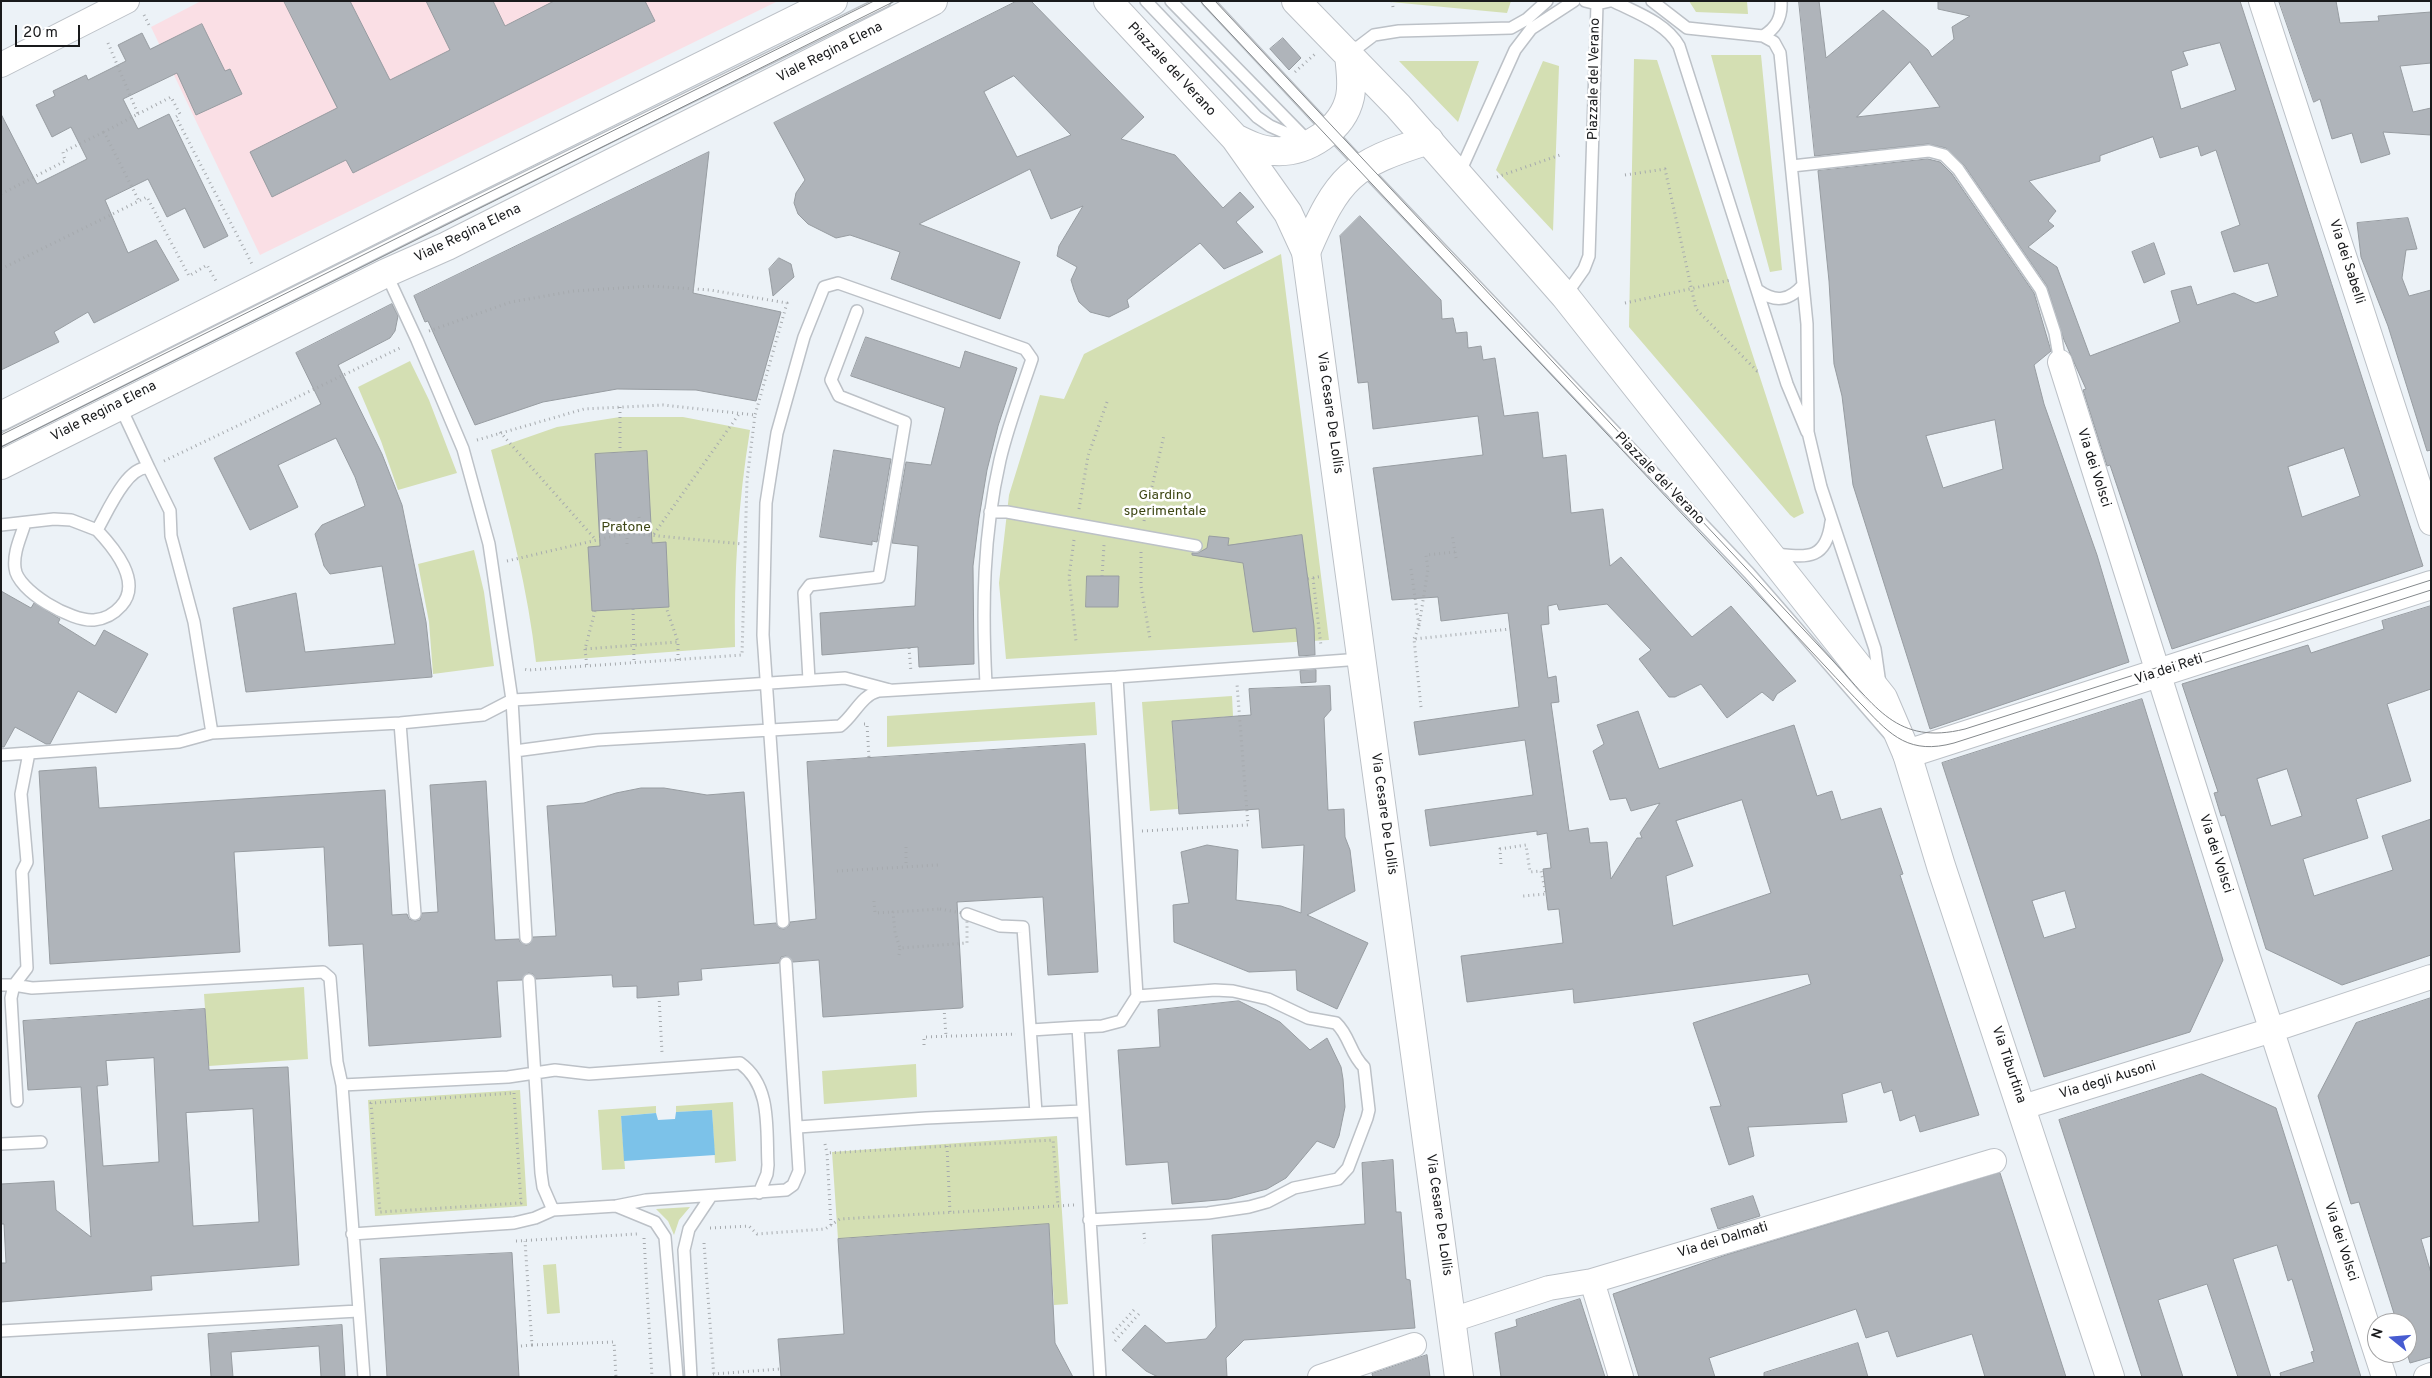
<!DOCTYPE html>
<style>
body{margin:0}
#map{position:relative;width:2432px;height:1378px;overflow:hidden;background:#ecf2f7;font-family:Overpass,sans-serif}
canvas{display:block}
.frame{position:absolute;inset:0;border:2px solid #191a1c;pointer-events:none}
.north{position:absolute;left:2367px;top:1313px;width:50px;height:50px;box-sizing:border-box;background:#fff;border:1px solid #a3a3a4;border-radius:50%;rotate:287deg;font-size:14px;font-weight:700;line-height:20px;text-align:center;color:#191a1c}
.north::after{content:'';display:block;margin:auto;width:18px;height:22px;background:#475cd1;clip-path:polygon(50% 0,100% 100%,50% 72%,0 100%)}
.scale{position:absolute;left:15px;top:25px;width:65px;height:22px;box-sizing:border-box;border:2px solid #191a1c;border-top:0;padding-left:6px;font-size:15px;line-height:18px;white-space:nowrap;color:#191a1c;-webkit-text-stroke:4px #fff;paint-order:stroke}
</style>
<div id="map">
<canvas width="2432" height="1378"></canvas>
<div class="frame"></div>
<div class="north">N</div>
<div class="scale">20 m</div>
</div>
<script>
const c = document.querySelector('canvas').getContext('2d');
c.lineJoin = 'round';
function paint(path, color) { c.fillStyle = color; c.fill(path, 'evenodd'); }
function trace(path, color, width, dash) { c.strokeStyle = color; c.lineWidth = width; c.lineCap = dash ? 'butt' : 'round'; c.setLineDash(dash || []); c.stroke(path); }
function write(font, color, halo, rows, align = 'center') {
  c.font = font + ' Overpass,sans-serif'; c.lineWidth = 5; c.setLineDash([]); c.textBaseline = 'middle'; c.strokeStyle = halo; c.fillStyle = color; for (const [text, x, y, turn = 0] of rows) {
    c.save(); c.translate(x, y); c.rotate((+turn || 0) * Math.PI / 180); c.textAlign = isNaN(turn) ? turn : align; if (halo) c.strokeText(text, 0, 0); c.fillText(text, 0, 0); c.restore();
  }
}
paint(new Path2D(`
 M201,1H778L260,255L151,27Z`), '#fadfe5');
paint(new Path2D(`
 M1380,1H1511L1507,13Z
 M1689,1H1747L1748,14L1696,12Z
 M1711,55H1761L1782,270L1770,272Z
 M1634,59L1657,60L1804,513L1794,518L1790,515L1629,327Z
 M1399,61H1479L1458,122Z
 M1543,61L1559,66L1553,231L1496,170Z
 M1281,254L1329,640L1006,659L999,583L1009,495L1040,395L1064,399L1084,354Z
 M410,361L429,400L457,473L398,490L381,441L358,387Z
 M620,417H683L750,430C738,503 734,573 735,647L536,662C528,590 510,521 491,450L557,427Z
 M474,550L484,592L494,666L433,674L429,622L418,564Z
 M1232,696L1233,716L1172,721L1178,809L1150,811L1142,702Z
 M1095,702L1097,735L887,747V716Z
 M304,987L308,1059L209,1066L204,994Z
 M916,1064L917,1097L824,1104L822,1071Z
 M520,1090L527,1206L375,1216L368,1100Z
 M733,1102L736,1161L715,1163L712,1110L676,1112V1106Z
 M656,1106V1113L621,1116L625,1169L602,1170L598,1110Z
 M1057,1136L1068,1304L1054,1305L1049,1225L838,1239L832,1152Z
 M690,1207L679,1220L674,1235L668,1221L656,1209Z
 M556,1264L560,1313L547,1314L543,1265Z`), '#d4dfb3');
paint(new Path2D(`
 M712,1110L715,1155L624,1161L621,1116L656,1113L658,1120L675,1119L676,1112Z`), '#7cc2e9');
const building = new Path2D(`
 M284,1H350L390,80L450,50L426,1H493L505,26L554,1H645L655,21L353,173L346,160L272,197L250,152L337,108Z
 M1017,1H1031L1144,117L1121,139L1175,155L1223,208L1240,192L1254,207L1236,222L1263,252L1224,269L1200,243L1127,300L1129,307L1109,317L1090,312L1079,302L1074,290L1071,280L1077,267L1057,256L1059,246L1083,206L1051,219L1030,169L919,224L1020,262L1000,319L891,279L900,252L850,235L836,238L808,224L798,214L794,203L796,193L805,180L774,123ZM1014,76L1071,135L1017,157L984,92Z
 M1799,1H1819L1826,58L1883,10L1928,50L1932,57L1954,39L1952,27L1970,16L1938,9V1H2240L2423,566L2172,649L2110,465L2107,466L2083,390L2086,389L2064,340L2047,286L1964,165L1946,148L1928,144L1815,156ZM2220,43L2236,90L2181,109L2171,71L2188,65L2183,52ZM1910,62L1940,107L1857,117ZM2153,137L2160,158L2198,146L2201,156L2216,150L2240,225L2221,232L2234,272L2268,263L2278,296L2256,303L2234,293L2197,305L2191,286L2171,291L2180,322L2090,356L2057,267L2028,247L2054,226L2048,221L2056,211L2029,181L2100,161V156ZM2344,448L2360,496L2302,517L2288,467Z
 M2279,1H2336L2340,23L2379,21L2378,16L2431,12V63L2400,66L2413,112L2431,108V135L2383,132L2390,154L2361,163L2352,133L2332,139L2320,99L2314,102Z
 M202,24L225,71L230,69L242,94L196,115L177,73L123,99L138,129L169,114L228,236L204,248L185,208L167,217L148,179L105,200L128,253L156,240L179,280L94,323L88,312L54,332L59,342L1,370V114L37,184L87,159L71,127L52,137L36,105L55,96L53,91L86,75L88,80L126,61L118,45L142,33L150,49Z
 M1283,38L1301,58L1289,70L1270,49Z
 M709,152L693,293L781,312L756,401L696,390L617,389L543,402L475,425L428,321L425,322L414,296Z
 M1928,159L1940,162L1952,174L2034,293L2051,351L2034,365L2044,404L2097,555L2129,662L1930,729L1853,485L1842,396L1834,364L1829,281L1818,171ZM1995,420L2003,469L1943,488L1926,436Z
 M1360,216L1441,300L1442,319L1453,318L1456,333L1467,332L1468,348L1481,346L1483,360L1495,358L1504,416L1538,412L1543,458L1566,455L1571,513L1603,509L1610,566L1621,557L1692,637L1731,606L1796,681L1777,694L1773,701L1762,692L1727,718L1701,684L1675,697H1669L1639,659L1651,650L1607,604L1559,610L1557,604L1548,606L1549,624L1541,625L1548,678L1556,676L1559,702L1551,703L1569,831L1588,828L1590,843L1607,842L1611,879L1637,838H1642L1640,833L1660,803L1631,811L1626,798L1610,800L1593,751L1604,744L1597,725L1638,711L1659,769L1794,725L1817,796L1832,791L1841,820L1881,808L1903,874L1900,875L1979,1115L1920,1132L1915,1115L1900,1121L1892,1090L1884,1093L1881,1082L1842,1094L1847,1122L1748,1127L1754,1156L1729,1165L1710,1107L1721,1106L1693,1023L1811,984L1808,974L1574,1003L1573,989L1467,1002L1461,956L1563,943L1559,909L1548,910L1543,869L1551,868L1547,833L1537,835V831L1430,846L1425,810L1533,795L1525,740L1419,755L1414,722L1519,707L1508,613L1441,621L1438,597L1392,600L1373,468L1483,455L1478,416L1373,429L1368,382L1358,383L1340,236ZM1742,800L1771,893L1673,926L1666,876L1693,866L1676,821Z
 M2408,218L2417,249L2406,250L2402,278L2409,296L2431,290V450L2427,451L2388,326L2361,257L2357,223Z
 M2154,243L2165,274L2144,283L2132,252Z
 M779,258L791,264L794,277L773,296L769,269Z
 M392,304L398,316L395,331L390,338L338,365L382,454L402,505L426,622L432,677L246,692L233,608L296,593L305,652L395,644L382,566L330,574L324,566L315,534L322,525L365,506L355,477L336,438L278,465L298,507L250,530L214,458L321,404L296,353Z
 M866,337L960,368L965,351L1017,368L998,426L987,470L979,518L973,566L974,664L919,667L918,647L822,655L820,613L915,606L918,546L892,543L906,462L931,465L945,408L851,376Z
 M834,450L891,459L877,542L872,541V545L820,537Z
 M647,451L652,543L666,542L669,607L592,611L588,547L600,546L595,454Z
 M1302,535L1314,626L1315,655L1299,656L1296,628L1253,632L1243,563L1192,555V553H1198L1207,548L1209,536L1229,538L1228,545Z
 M1087,576H1119L1118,607H1086Z
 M1,591L31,608L34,603L60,619L58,623L95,646L104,630L148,654L116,713L78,691L50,744H46L15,727L4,747H1Z
 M2431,606V689L2387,704L2411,781L2356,799L2368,838L2303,859L2314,896L2393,870L2382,836L2431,819V955L2342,985L2266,949L2225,815L2221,816L2214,793L2218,792L2182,684L2308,645L2311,653L2384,629L2382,621ZM2287,769L2302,816L2271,826L2257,779Z
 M1316,670V682L1301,683L1300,671Z
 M1330,686L1331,710L1324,718L1328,810L1344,809L1345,837L1350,850L1355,891L1307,915L1368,943L1337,1009L1297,990L1296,970L1249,972L1174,942L1173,905L1189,903L1181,852L1207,845L1238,850L1236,900L1281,906L1301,913L1304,845L1262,848L1259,809L1179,814L1172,721L1251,715L1249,689Z
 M2142,699L2223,960L2190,1032L2044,1077L1942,763ZM2065,891L2076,928L2044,938L2032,901Z
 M1085,744L1098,972L1048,975L1043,897L957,902L963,1007L961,1008L823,1017L819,960L793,962L786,956L781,957L779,963L701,969L702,980L678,982L679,995L637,998V986L613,987L612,975L536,979L533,974L528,973L522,980L497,981L501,1037L369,1046L363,944L329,946L324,847L234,852L240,952L50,964L39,771L96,767L99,808L385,790L392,915L407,914L409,919L415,921L420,920L422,913L438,912L430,785L486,781L495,940L519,939L520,942L526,945L530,944L533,937L556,936L547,806L584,803L616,793L641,788H664L707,795L744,792L754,925L776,923L779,928L784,929L789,926L790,922L816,919L807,762Z
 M2431,998V1236L2421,1239L2431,1273V1357L2410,1363L2407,1353V1323H2397L2359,1202L2351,1204L2318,1096L2356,1023Z
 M1239,1001L1280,1022L1310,1050L1327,1038L1341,1067L1343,1079L1345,1107L1339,1136L1334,1148L1317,1141L1286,1178L1267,1189L1229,1199L1172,1204L1168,1162L1126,1165L1118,1050L1160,1047L1158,1010Z
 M205,1009L209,1070L288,1067L299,1265L151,1276L152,1290L1,1302V1263H6L4,1224H1V1184L54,1181L56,1210L91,1237L81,1087L28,1090L23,1021ZM154,1058L159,1162L103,1166L97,1086L108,1085L106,1061ZM253,1109L259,1222L193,1226L186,1113Z
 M2202,1074L2276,1108L2361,1377H2281L2280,1373L2314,1362L2311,1352L2314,1351L2292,1279L2288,1281L2277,1245L2233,1259L2271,1377H2238L2207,1284L2158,1300L2183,1377H2142L2059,1120Z
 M1393,1160L1396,1212H1401L1406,1279L1410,1280L1415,1328L1244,1340L1226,1358L1227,1377H1158L1146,1371L1122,1350L1145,1325L1166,1343L1206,1339L1216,1327L1212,1235L1365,1224L1362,1163Z
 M2000,1173L2066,1377H1985L1972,1334L1897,1357L1888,1331L1866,1338L1856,1309L1709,1358L1715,1377H1639L1613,1294L1726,1255Z
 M1753,1196L1760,1216L1718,1229L1711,1209Z
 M1049,1224L1055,1343L1073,1377H781L778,1339L844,1334L838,1239Z
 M512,1253L519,1377H387L380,1259Z
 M1580,1299L1605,1377H1501L1495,1333L1517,1326L1516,1320Z
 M342,1325L345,1377H321L319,1346L231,1352L233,1377H211L208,1334Z
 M1858,1343L1868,1377H1764V1373Z
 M1427,1355L1430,1377H1373L1372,1374Z`);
paint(building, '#afb4ba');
trace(building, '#979ca1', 1);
const service = new Path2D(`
 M1146,1L1257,117L1270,126L1304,141
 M1171,1L1308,141
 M1208,1L1362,166L1749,573L1889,734
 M1585,1L1597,4L1610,1
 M1613,1C1637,13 1666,23 1679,46L1787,384L1807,432
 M1652,1L1687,28L1763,36L1774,42L1780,53L1807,324L1808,432L1821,487L1875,649L1880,684
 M1763,36C1777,28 1782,17 1781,1
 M1349,54L1374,35L1399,31L1511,28L1527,19L1547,1
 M1792,166L1929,151L1944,155L1958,169L2041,290L2055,333L2060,362
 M1459,174L1515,50L1531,29L1574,1
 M386,273L417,340L463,449L489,544L512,700L526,938
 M1759,291C1776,303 1790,300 1803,285
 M1565,296L1584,269L1589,256L1597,4
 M120,406L149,468
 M1,440L442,219L885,1
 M990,512H1007L1196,546
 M25,523C21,537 13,552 15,568C17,591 72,622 94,620C104,619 114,614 121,606C143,582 114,548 97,530
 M1,525L54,519L71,520L97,530C107,513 127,465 149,468L170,511L171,536L194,622L212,733
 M1774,554C1807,557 1826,561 1831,522
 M809,680L804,593L810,585L879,577L905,422L839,396L831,380L857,311
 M400,723L415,914
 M515,751L597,740L840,726C854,716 861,695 879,691L1117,677
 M1,755L29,753
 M967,914L1000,926L1023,927L1036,1113
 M783,922L763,635L766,503L777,433L804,337L824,287L838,283L1025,349L1032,359C1021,392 1008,426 1000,460C983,535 982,608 986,684
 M529,980L541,1173L543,1187L553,1210
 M1,985H14L32,988L286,974L323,972L330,978L337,1062L342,1085L364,1377
 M1031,1030L1078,1027
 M342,1085L508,1077L555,1070L589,1074L740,1063C772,1086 766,1129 768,1165L767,1174L759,1193
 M17,1101L11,998L14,985L27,968L22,872L27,862L21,794L29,753L179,742L212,733L400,723L483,715L512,700L531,699L845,678L890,690
 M798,1127L926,1118L1082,1111
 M1,1144L41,1142
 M616,1206L655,1222L665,1237L677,1377
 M1089,1220L1208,1213L1249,1207L1267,1202L1294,1188L1338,1179L1348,1168L1367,1118L1369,1110L1364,1067C1350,1054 1350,1036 1336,1023L1308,1018L1268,999L1233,991L1215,990L1137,996
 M352,1234L514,1223L535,1218L553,1210L616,1206L646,1200L786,1190L793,1185L799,1171L786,963
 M1,1331L358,1311
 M691,1377L684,1250L689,1229L711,1196
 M1100,1377L1078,1027L1102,1026L1121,1021L1137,996L1117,677L1361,659`);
const minor = new Path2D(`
 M2261,1L2431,523
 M1,65L127,1
 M2060,362L2246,951L2384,1377
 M2023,1107L2272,1030L2431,977
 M1592,1281L1621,1377
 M1452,1320L1549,1288L1592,1281L1994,1161
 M1320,1377L1414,1345
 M2426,1377L2431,1375`);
const tertiary = new Path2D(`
 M1306,252C1338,177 1351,164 1429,140
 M1907,754L2431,585`);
const secondary = new Path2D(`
 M1108,1L1235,138L1288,213L1306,252L1459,1377
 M1296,1L1398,106L1565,296L1883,698L1907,754L1941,866L2110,1377
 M1235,138C1247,144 1261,151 1275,151C1307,153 1343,129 1350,97C1353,83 1350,68 1349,54
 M1,416L425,203L833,1
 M1,465L386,273L447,246L933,1`);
trace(service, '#bcc1c7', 14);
trace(minor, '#bcc1c7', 26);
trace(tertiary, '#bcc1c7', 30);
trace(secondary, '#bcc1c7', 30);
trace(new Path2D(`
 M1392,1L1393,7
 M144,15L149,25
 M108,43L138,114L104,132L139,201
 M1295,72L1315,54
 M138,114L171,97L180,114L176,117L252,264
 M1625,175L1665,169L1696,309L1757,371L1760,370
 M1497,177L1560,155
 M1,194L65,161L63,152L104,132
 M1,269L147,197L189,276L207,265L216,281
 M1625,303L1731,280
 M429,331L511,302L574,291L651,286L710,290L787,303L755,415
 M500,432L596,540
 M477,440L584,409L663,405L755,415L747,480L742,655L529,670L523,669
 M620,453V407
 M164,461L402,347
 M1079,509L1088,456L1107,402
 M639,517L641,533
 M609,518L610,536
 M1144,521L1164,435
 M627,533V545
 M654,534L739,414
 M1074,540L1069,577L1076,641
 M1141,552V586L1150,639
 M1455,552L1456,558
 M507,561L627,533L743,544
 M1411,569L1419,626L1414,639
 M1102,576L1104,545
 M1313,578L1322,576
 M1308,579L1313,578L1321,646
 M633,609L634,663
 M595,611L585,649L678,642L666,607
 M1419,626L1428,569L1426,555L1455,552L1452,534
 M909,648L911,672
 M585,649L587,667
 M678,660V642
 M1421,707L1414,639L1510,629
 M864,724H867L869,758
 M1142,831L1248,825L1237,684
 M906,847V866
 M1501,864L1500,849L1526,845L1530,872L1541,871L1546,894L1523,896
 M837,871L938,865
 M874,901L875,913L893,912
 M940,909L967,914V943L900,948L895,933L893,912Z
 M899,955L900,948
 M659,996L662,1053
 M944,1008L946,1036
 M924,1045V1037L1016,1034
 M514,1093L521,1203L380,1212L371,1103Z
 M825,1144L827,1153
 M947,1146L950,1213
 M831,1225L827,1153L1053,1140L1058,1205
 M710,1228L749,1226L757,1234L825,1229L840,1219L1074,1205
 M1144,1233L1145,1243
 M644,1238L652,1377
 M516,1241L637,1234
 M704,1243L714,1377
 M1113,1333L1134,1310
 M1115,1341L1139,1314
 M532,1345L614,1342L616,1377
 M521,1346L532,1345L525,1241
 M713,1374L780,1369`), '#a6aaae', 3, [1, 4]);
trace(service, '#fff', 11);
trace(minor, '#fff', 24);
trace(tertiary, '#fff', 28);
trace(secondary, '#fff', 28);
trace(new Path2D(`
 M1200,1L1826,667C1839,681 1851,694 1864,707C1891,736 1910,755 1954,743L2431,590
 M1215,1L1833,661C1876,706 1896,746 1965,729L2431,580
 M1,435L874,1
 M1,447L895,1`), '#85898c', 1);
write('14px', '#191a1c', '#fff', [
 ["Viale Regina Elena",830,53,-27],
 ["Piazzale del Verano",1171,70,47],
 ["Piazzale del Verano",1595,79,-89],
 ["Viale Regina Elena",468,234,-26],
 ["Via dei Sabelli",2346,262,72],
 ["Viale Regina Elena",104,412,-27],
 ["Via Cesare De Lollis",1329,413,82],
 ["Via dei Volsci",2093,468,72],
 ["Piazzale del Verano",1659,479,46],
 ["Via dei Reti",2169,670,-18],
 ["Via Cesare De Lollis",1383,814,82],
 ["Via dei Volsci",2215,854,72],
 ["Via Tiburtina",2008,1065,71],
 ["Via degli Ausoni",2108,1081,-17],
 ["Via Cesare De Lollis",1438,1215,82],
 ["Via dei Dalmati",1723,1241,-17],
 ["Via dei Volsci",2340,1242,72]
]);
write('14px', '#3e4715', '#fff', [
 ["Giardino",1165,496],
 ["sperimentale",1165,512],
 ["Pratone",626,528]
]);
</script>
